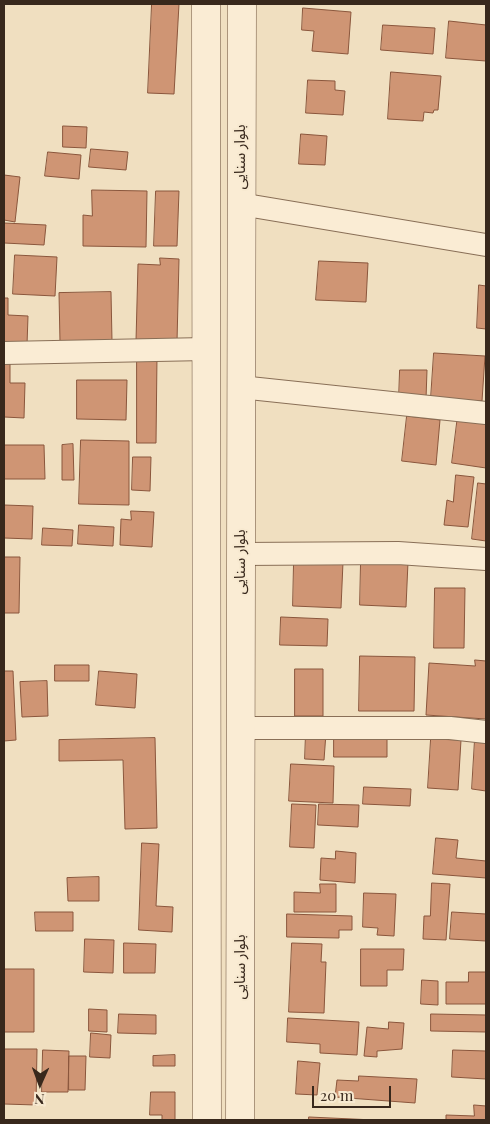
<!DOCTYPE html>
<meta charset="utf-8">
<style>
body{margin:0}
#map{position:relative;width:490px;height:1124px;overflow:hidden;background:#f0dfc0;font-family:"Playfair Display",serif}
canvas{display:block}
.frame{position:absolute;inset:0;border:5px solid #38281c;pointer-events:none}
.north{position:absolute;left:15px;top:1059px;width:50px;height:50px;-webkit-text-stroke:4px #f7e9d0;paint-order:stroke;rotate:182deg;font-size:14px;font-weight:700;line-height:20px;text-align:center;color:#38281c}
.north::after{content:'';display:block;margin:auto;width:18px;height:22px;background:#38281c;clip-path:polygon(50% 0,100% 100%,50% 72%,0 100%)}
.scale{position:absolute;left:312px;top:1086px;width:79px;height:22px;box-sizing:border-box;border:2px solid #38281c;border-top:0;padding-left:6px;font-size:15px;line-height:18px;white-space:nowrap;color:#38281c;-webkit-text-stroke:4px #f7e9d0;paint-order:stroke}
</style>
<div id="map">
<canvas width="490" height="1124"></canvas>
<div class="frame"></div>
<div class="north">N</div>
<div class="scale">20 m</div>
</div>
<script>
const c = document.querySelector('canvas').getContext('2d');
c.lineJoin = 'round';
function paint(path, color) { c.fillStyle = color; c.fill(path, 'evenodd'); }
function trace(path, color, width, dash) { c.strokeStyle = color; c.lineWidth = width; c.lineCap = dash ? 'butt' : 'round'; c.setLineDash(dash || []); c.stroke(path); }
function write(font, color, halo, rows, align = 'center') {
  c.font = font + ' "Playfair Display","Noto Sans Arabic",serif'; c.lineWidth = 4; c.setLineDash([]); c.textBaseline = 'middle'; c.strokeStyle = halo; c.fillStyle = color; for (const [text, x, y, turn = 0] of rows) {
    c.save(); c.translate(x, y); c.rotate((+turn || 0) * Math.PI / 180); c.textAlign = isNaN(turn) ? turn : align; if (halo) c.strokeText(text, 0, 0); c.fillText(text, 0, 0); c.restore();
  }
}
const building = new Path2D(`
 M152,4H179L174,94L148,93Z
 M303,8L351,12L348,54L312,51L314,31L302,30Z
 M449,21L486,25V61L446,58Z
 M383,25L435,28L433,54L381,50Z
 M391,72L441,76L438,110H434L433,113L424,112L423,121L388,119Z
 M308,80L335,81V90L345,91L343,115L306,113Z
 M63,126L87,127L86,148L63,147Z
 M301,134L327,136L325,165L299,164Z
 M91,149L128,152L126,170L89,167Z
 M48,152L81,155L79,179L45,176Z
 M4,175L20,177L15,222L4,220Z
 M92,190L147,191L146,247L83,246V215L92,216Z
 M156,191H179L177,246H154Z
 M4,223L46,225L44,245L4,243Z
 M15,255L57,257L55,296L13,294Z
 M160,258L179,259L177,342L136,341L138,264L160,265Z
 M319,261L368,263L366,302L316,300Z
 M479,285L486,286V329L477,328Z
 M111,292L112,341L60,342L59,293Z
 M4,298H8V315L28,316L27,345L4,344Z
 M434,353L485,356L482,401L431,398Z
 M137,356H157L156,443H137Z
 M4,357H10V383H25L24,418L4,417Z
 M400,370H427L426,399L399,398Z
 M77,380H127L126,420L77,419Z
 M458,415L486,419V468L452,463Z
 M407,416L440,420L436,465L402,461Z
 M81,440L129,441V505L79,504Z
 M73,444L74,480H62V445Z
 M4,445H44L45,479H4Z
 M133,457H151L150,491L132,490Z
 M456,475L474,477L468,527L444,525L447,500L453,502Z
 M478,483L486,484V541L472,539Z
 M4,505L33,506L32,539L4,538Z
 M131,511L154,512L152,547L120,545L121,519L131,520Z
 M79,525L114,527L113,546L78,544Z
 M43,528L73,530L72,546L42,545Z
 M4,557H20L19,613H4Z
 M294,561L343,562L341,608L293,606Z
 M361,561L408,562L406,607L360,605Z
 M435,588H465L464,648H434Z
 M281,617L328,619L327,646L280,645Z
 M360,656L415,657L414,711H359Z
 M475,660L486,661V719L426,715L429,663L475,666Z
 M55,665H89V681H55Z
 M295,669H323V716H295Z
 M4,671H13L16,740L4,741Z
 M99,671L137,674L135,708L96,705Z
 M47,681L48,716L22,717L20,682Z
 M306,732L326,733L324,760L305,759Z
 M334,732L387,733V757H334Z
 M155,738L157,828L125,829L123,760L59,761V740Z
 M431,739L461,740L458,790L428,788Z
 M475,739L486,740V791L472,789Z
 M291,764L334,766L333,803L289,801Z
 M364,787L411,789L410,806L363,804Z
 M292,804L316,805L314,848L290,847Z
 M319,804L359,805L358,827L318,825Z
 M436,838L458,840L456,858L486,861V878L433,874Z
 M142,843L159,844L156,906L173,907L172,932L139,930Z
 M336,851L356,853L355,883L320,880L321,858L335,859Z
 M99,877V901H68L67,878Z
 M432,883L450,884L446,940L423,939L424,916H430Z
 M320,884H336V912H294V892L320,893Z
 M364,893L396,894L394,936L377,935L378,928L363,927Z
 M35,912H73V931H36Z
 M452,912L486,914V941L450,939Z
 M287,914L352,916V930H339V938L287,937Z
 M85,939L114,940L113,973L84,972Z
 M124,943L156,944L155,973H124Z
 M292,943L322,944L321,962H326L324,1013L289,1012Z
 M361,949H404L403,970H387V986H361Z
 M4,969H34V1032H4Z
 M469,972H486V1004H446V982H468Z
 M422,980L438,981V1005L421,1004Z
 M89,1009L107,1010V1032L89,1031Z
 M119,1014L156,1015V1034L118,1033Z
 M431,1014L486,1015V1032L431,1031Z
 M288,1018L359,1022L357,1055L320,1053V1044L287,1042Z
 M389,1022L404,1023L402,1049L377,1051V1057L364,1056L367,1027L388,1029Z
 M91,1033L111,1035L110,1058L90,1057Z
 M4,1049H37L36,1105L4,1104Z
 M43,1050L69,1051L68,1092H42Z
 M453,1050L486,1051V1079L452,1077Z
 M175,1055V1066H153V1056Z
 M69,1056H86L85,1090H69Z
 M298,1061L320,1063L317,1095L296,1094Z
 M359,1076L417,1079L415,1103L335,1097L337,1080L358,1081Z
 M151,1092H175V1120H162V1115H150Z
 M474,1105L486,1106V1120H446V1115L474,1116Z
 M309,1117L374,1120H309Z`);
paint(building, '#cf9574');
trace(building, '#8a563c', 1);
const minor = new Path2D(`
 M240,204L486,245
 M4,353L206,349
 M240,387L486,413
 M240,554L398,553L486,559
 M241,728H450L486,732`);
const secondary = new Path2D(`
 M206,4L207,1120
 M240,1120L242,4`);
trace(minor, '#896f57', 24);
trace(secondary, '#6b503b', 29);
trace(minor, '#faecd4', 22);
trace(secondary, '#faecd4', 28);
write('15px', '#38281c', '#f7e9d0', [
 ["بلوار سنایی",240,157,-90],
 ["بلوار سنایی",240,562,-90],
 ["بلوار سنایی",240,967,-90]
]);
</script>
